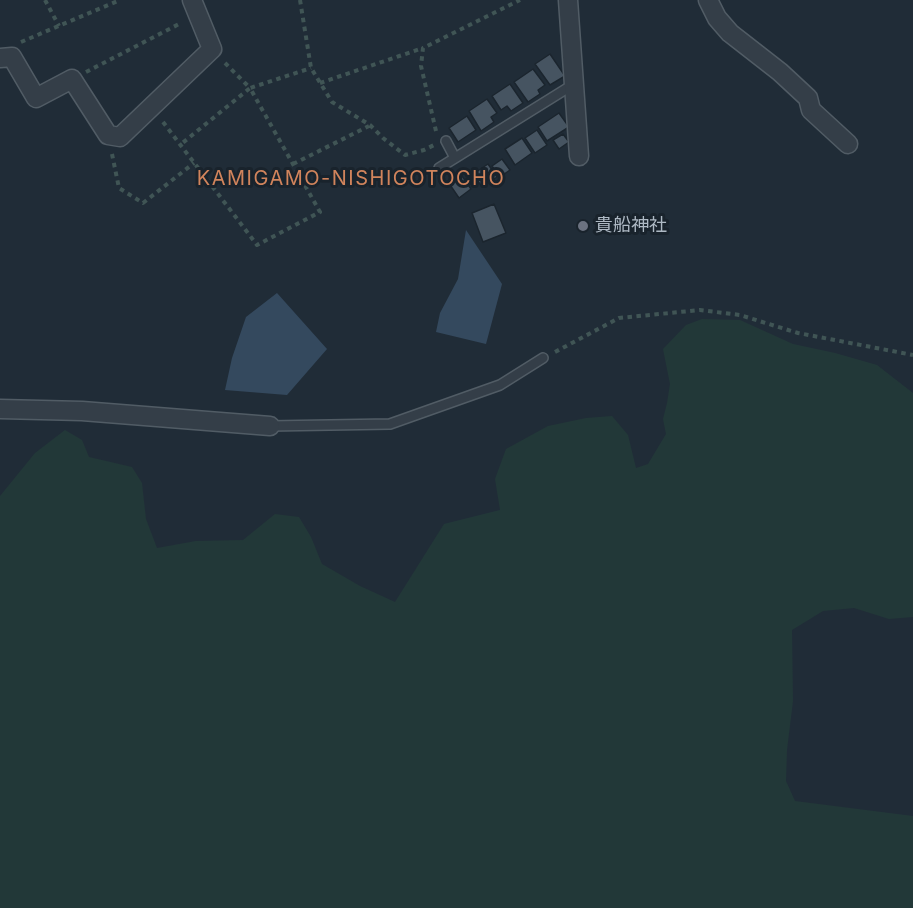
<!DOCTYPE html>
<meta charset="utf-8">
<style>
body{margin:0}
canvas{display:block;background:#202c37}
</style>
<canvas width="913" height="908"></canvas>
<script>
const c = document.querySelector('canvas').getContext('2d');
c.lineJoin = 'round';
function paint(path, color) { c.fillStyle = color; c.fill(path, 'evenodd'); }
function trace(path, color, width, dash) { c.strokeStyle = color; c.lineWidth = width; c.lineCap = dash ? 'butt' : 'round'; c.setLineDash(dash || []); c.stroke(path); }
function write(font, color, halo, rows, align = 'center') {
  c.font = font + ' Inter,"Noto Sans JP",sans-serif'; c.lineWidth = 6; c.setLineDash([]); c.textBaseline = 'middle'; c.strokeStyle = halo; c.fillStyle = color; for (const [text, x, y, turn = 0] of rows) {
    c.save(); c.translate(x, y); c.rotate((+turn || 0) * Math.PI / 180); c.textAlign = isNaN(turn) ? turn : align; if (halo) c.strokeText(text, 0, 0); c.fillText(text, 0, 0); c.restore();
  }
}
paint(new Path2D(`
 M702,319L740,320L793,344L835,353L877,365L913,393V617L889,619L854,608L823,611L792,630L793,701L787,750L786,781L795,801L913,816V908H0V496L35,453L65,430L82,440L89,457L132,467L142,483L146,519L157,548L196,541L243,540L275,514L299,517L311,537L322,564L360,586L395,602L444,524L500,510L495,479L506,449L548,426L586,418L612,416L628,435L636,468L648,464L666,434L663,419L667,403L670,384L663,349L686,325Z`), '#223838');
paint(new Path2D(`
 M466,230L502,284L486,344L436,332L440,313L458,279Z
 M277,293L327,349L287,395L225,390L232,358L246,317Z`), '#34495e');
const building = new Path2D(`
 M550,54L565,76L550,85L535,64Z
 M533,69L545,85L538,90L540,94L528,102L514,82Z
 M510,84L523,103L511,111L507,106L501,110L492,96Z
 M487,99L497,113L491,117L494,122L481,131L469,111Z
 M559,113L569,127L547,141L538,127Z
 M467,116L476,130L458,142L449,128Z
 M537,130L547,145L535,153L525,138Z
 M563,134L569,142L559,149L553,140Z
 M522,138L532,153L515,165L505,149Z
 M502,159L510,170L500,177L492,166Z
 M488,164L497,177L482,187L473,174Z
 M460,173L471,189L459,198L448,182Z
 M494,204L506,233L483,242L472,213Z`);
paint(building, '#465461');
trace(building, '#1b252e', 1.5);
const lane = new Path2D(`
 M446,141L455,158
 M439,168L574,84
 M270,426L390,424L500,385L543,358`);
const street = new Path2D(`
 M568,0L579,156
 M708,0L717,18L730,33L780,72L808,98L811,110L848,144
 M0,58L12,57L36,98L72,79L108,135L120,137L212,49L192,0
 M0,409L82,411L270,426`);
trace(lane, '#515c65', 12);
trace(street, '#515c65', 21);
trace(new Path2D(`
 M45,0L59,26
 M300,0L311,68L332,102L370,125L383,138L405,155L424,150L434,145
 M21,42L120,0
 M225,63L250,88L311,68
 M86,72L181,23
 M320,83L423,48
 M163,122C194,163 226,204 257,245L320,212L250,88L180,145
 M436,131L421,66L423,48L520,0
 M112,154L119,188L143,203L194,163
 M293,164L369,126
 M555,352L619,318L700,310L740,315L798,333L913,355`), '#405555', 4, [4.5, 4.5]);
trace(lane, '#343e48', 9);
trace(street, '#343e48', 18);
for (const [x, y, r, color] of [
 [583,226,6,"#6b7280"]
]) { const dot = new Path2D(); dot.arc(x, y, r, 0, 2 * Math.PI); c.fillStyle = color; c.fill(dot); trace(dot, '#19232c', 2); }
write('18px', '#aeb9c4', '#19232c', [
 ["貴船神社",595,226]
], 'left');
c.letterSpacing = '1.5px';
write('20px', '#d1845c', '#19232c', [
 ["KAMIGAMO-NISHIGOTOCHO",351,179]
]);
c.letterSpacing = '0px';
</script>
